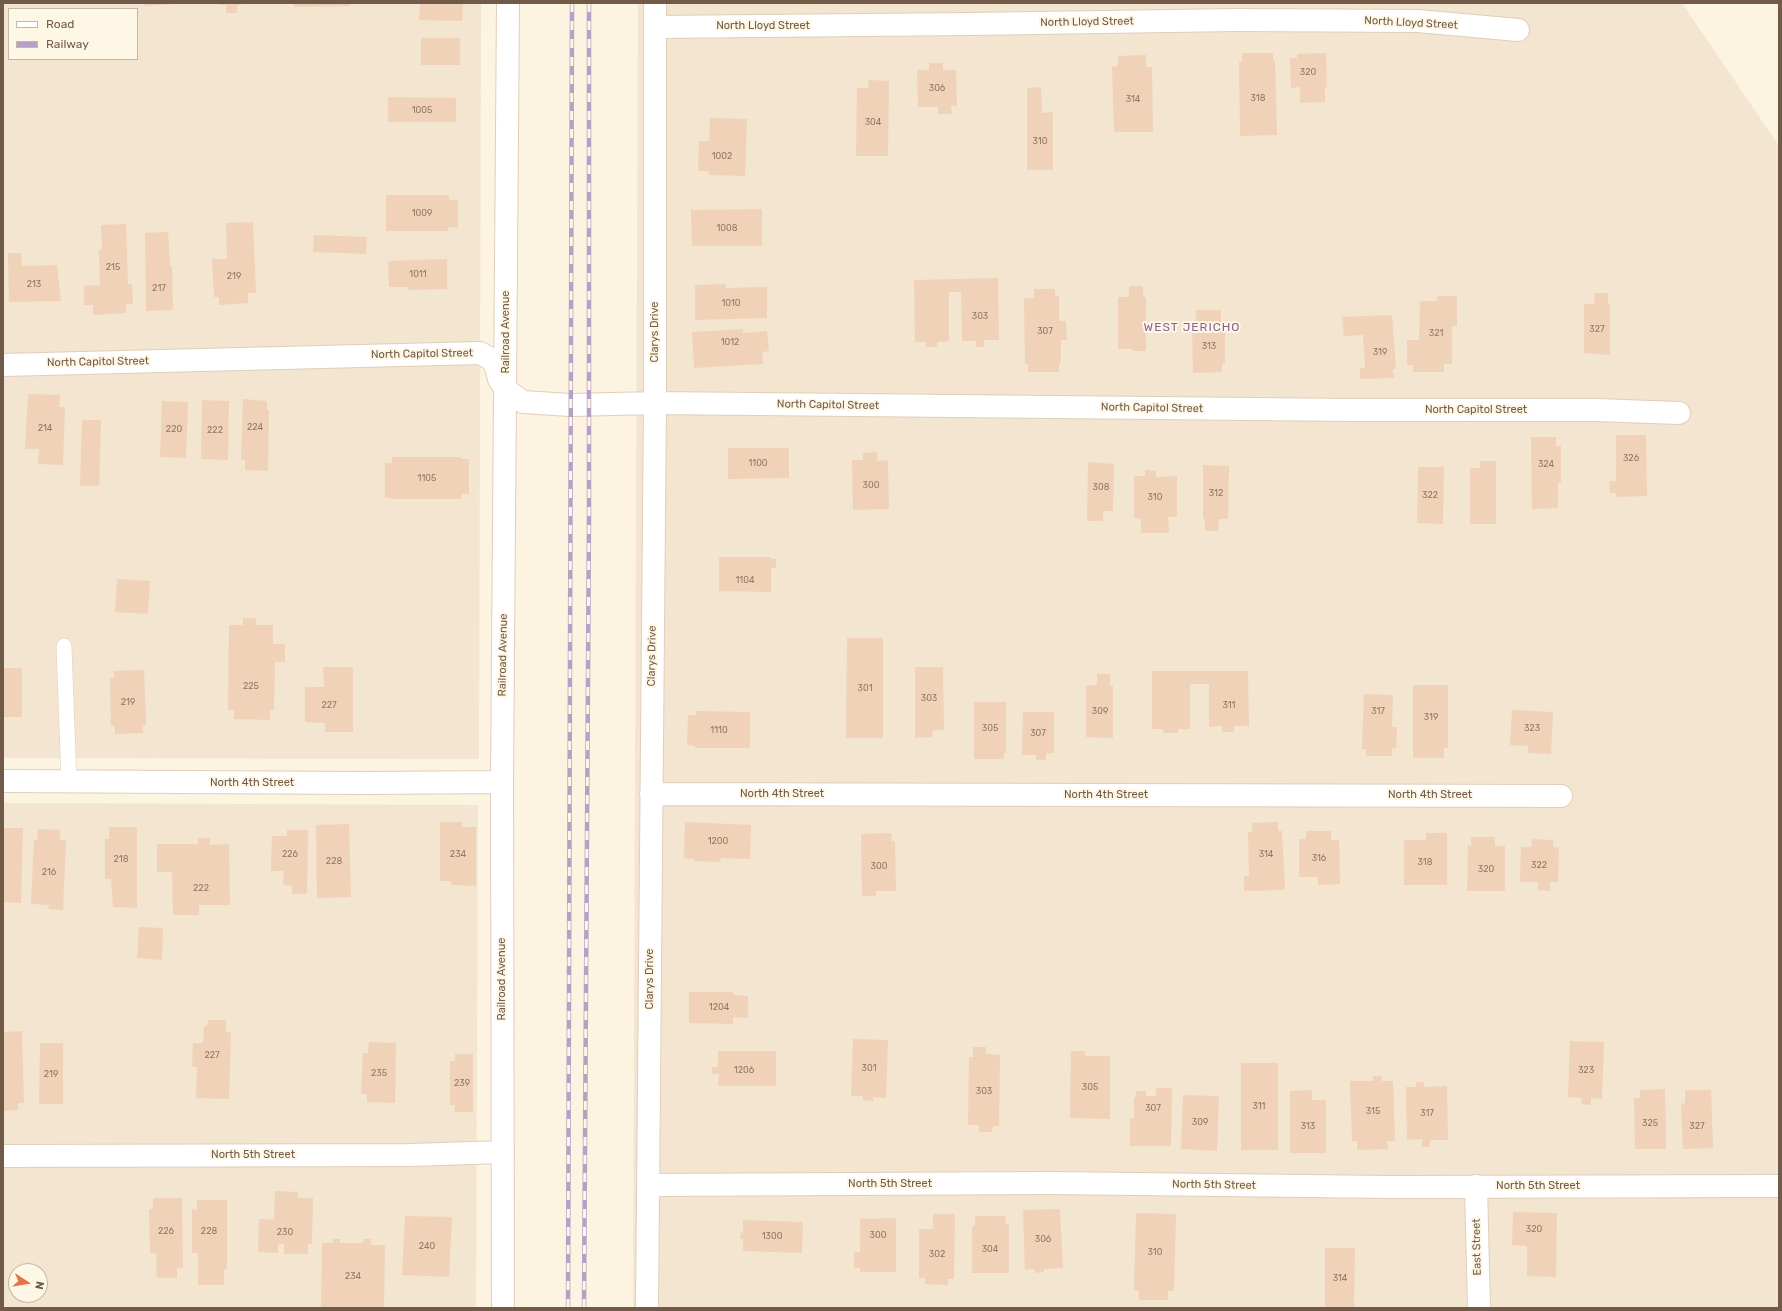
<!DOCTYPE html>
<style>
body{margin:0}
#map{position:relative;width:1782px;height:1311px;overflow:hidden;background:#fcf3e0;font-family:Rubik,sans-serif}
canvas{display:block}
.frame{position:absolute;inset:0;border:4px solid #715a48;pointer-events:none}
.legend{position:absolute;left:8px;top:8px;width:130px;height:52px;box-sizing:border-box;background:#fff7e6;border:1px solid #c6b8a7;margin:0;padding:5px 7px;list-style:none;font-size:12px;color:#715a48}
.legend li{display:flex;align-items:center;gap:8px;height:20px}
.legend b{width:20px;border:1px solid #c6b8a7}
.north{position:absolute;left:8px;top:1263px;width:40px;height:40px;box-sizing:border-box;background:#fff7e6;border:1px solid #c6b8a7;border-radius:50%;rotate:102deg;font-size:11px;font-weight:700;line-height:16px;text-align:center;color:#715a48}
.north::after{content:'';display:block;margin:auto;width:14px;height:18px;background:#e47546;clip-path:polygon(50% 0,100% 100%,50% 72%,0 100%)}
</style>
<div id="map">
<canvas width="1782" height="1311"></canvas>
<div class="frame"></div>
<ul class="legend">
<li><b style="height:5px;background:#fff"></b>Road</li>
<li><b style="height:5px;background:#b6a0c4"></b>Railway</li>
</ul>
<div class="north">N</div>
</div>
<script>
const c = document.querySelector('canvas').getContext('2d');
c.lineJoin = 'round';
function paint(path, color) { c.fillStyle = color; c.fill(path, 'evenodd'); }
function trace(path, color, width, dash) { c.strokeStyle = color; c.lineWidth = width; c.lineCap = dash ? 'butt' : 'round'; c.setLineDash(dash || []); c.stroke(path); }
function write(font, color, halo, rows, align = 'center') {
  c.font = font + ' Rubik,sans-serif'; c.lineWidth = 4; c.setLineDash([]); c.textBaseline = 'middle'; c.strokeStyle = halo; c.fillStyle = color; for (const [text, x, y, turn = 0] of rows) {
    c.save(); c.translate(x, y); c.rotate((+turn || 0) * Math.PI / 180); c.textAlign = isNaN(turn) ? turn : align; if (halo) c.strokeText(text, 0, 0); c.fillText(text, 0, 0); c.restore();
  }
}
paint(new Path2D(`
 M3,3H481L479,759L3,758ZM9,9H137V59H9Z
 M638,3H1682L1779,146V1308H633Z
 M3,803L478,805L476,1308H3ZM16,1271H40V1295H16Z`), '#f3e5cf');
paint(new Path2D(`
 M144,3H172V4L144,6Z
 M219,3H241V5H237V13H226V5H219Z
 M294,3H350V6L294,7Z
 M420,3H463L462,21L419,20Z
 M421,38H460V65H421Z
 M1242,53H1273V61H1275L1277,135L1240,136L1239,62H1242Z
 M1326,53L1327,87H1325V102L1300,103V87L1291,88L1290,58H1297V54Z
 M1146,55V67H1152L1153,132H1114L1112,67L1118,66V56Z
 M929,63H943V70H956L957,106H951L952,114H938V107H918L917,70H929Z
 M869,80L889,81L888,156H856L857,88H868Z
 M1041,87L1042,113L1053,112V170H1027V88Z
 M388,97L456,98V122H388Z
 M710,118L747,119L745,176L709,175V171H698L699,141H709Z
 M386,195H449V200H458V228L448,227V231H386Z
 M762,209V246H692L691,210Z
 M253,222L256,293H248V303L219,305V297H214L212,259H227L226,223Z
 M126,224L128,284H132L133,304H126V313L93,315V305H84V286L100,285L99,250H102L101,225Z
 M168,232L170,266H172L173,310L146,311L145,233Z
 M314,235L367,237L366,254L313,252Z
 M8,253H21L22,266L57,265L61,301L9,302Z
 M447,259V289L408,290V287H389L388,261Z
 M998,278L999,340H984V347H976V341H962L961,292H949V341L937,342V347H926V342H915L914,280Z
 M726,284V288L767,287V318L695,320V285Z
 M1129,286H1143V297H1146V351H1132V349H1118V297H1129Z
 M1034,289H1055V296H1059V321H1066L1067,340H1061V363H1059V372H1028V364H1025L1024,298H1034Z
 M1594,293H1608V304H1610V355L1584,353V304H1595Z
 M1437,296H1457V326H1452V364H1444V372H1413V365H1407V340H1419L1420,301H1437Z
 M1196,310H1221V325H1225V363L1222,364V372L1193,373L1192,329H1196Z
 M1392,315L1396,369H1393L1394,378L1360,379V368H1365L1363,335L1344,336L1342,317Z
 M743,329V333L767,331L769,351L762,352L763,364L694,368L692,332Z
 M28,394L60,395L59,407H65L63,465L38,464L39,449H25Z
 M243,399L267,401V410H269L268,471L245,470V460H241Z
 M202,400L229,401L228,460L201,459Z
 M162,401L188,402L186,458L160,457Z
 M82,420H101L99,486H80Z
 M1616,435H1646L1647,496L1616,497V493H1610L1609,481H1616Z
 M1531,437H1556V446H1561V483H1558V508L1532,509Z
 M728,448H789V478L728,479Z
 M877,452V461L888,460L889,509L853,510L852,460H863V453Z
 M392,457H461V459H469V494H461V499H394L385,497V463H392Z
 M1480,461H1496V524H1470V468H1480Z
 M1088,462L1114,464L1113,511H1103V521H1087Z
 M1203,465L1229,466L1228,519H1219L1218,531H1205V519H1203Z
 M1418,467H1444L1443,524L1417,523Z
 M1145,470L1156,471V477L1177,476V517H1168L1169,533H1141V519L1134,518V476H1145Z
 M719,557H770L771,559H776V568H771V592L719,591Z
 M117,579L150,581L148,614L115,612Z
 M243,618H256V625H273V644H285V662H275L274,710H270V720L234,719V710H228L229,625H243Z
 M847,638H883V738H846Z
 M323,667H353V732H325V723L305,722V687H324Z
 M915,667H943L944,730H933L932,737L915,738Z
 M3,668H22V717H3Z
 M144,670L146,725H143V733L115,734V726H111L110,678H114L113,671Z
 M1152,671H1248L1249,726H1234V732H1222V726L1209,727V684H1190V729H1178V733H1163L1164,729H1152Z
 M1097,674H1110V686H1113V738L1086,737V686L1097,685Z
 M1413,685H1448V748H1444V758H1413Z
 M1364,694L1393,695L1392,727H1397L1396,749L1392,748V756H1366V749H1362Z
 M974,702H1006V753H1004V759H974Z
 M1512,710L1553,712L1551,754L1528,753V746L1510,745Z
 M696,711L750,712V748H695V746L687,745L688,715H696Z
 M1023,712H1054V753H1046V760H1036V755H1022Z
 M440,822H462V827H476V886L451,885V881H440Z
 M685,822L751,825L750,859L721,858L720,862L694,861V859L684,858Z
 M1278,822V831H1282L1285,890L1244,891V876H1249L1248,832H1252V823Z
 M349,824L351,897L317,898L316,825Z
 M109,827H137V908L113,907L111,879H105V839H109Z
 M3,828H23L21,903L3,902Z
 M38,829L60,830V840H66L63,910L48,909L49,905L31,904L34,840H37Z
 M287,830H308L307,894H292V886L283,885L284,871H271L272,836H287Z
 M1306,831H1331V840H1339L1340,884L1318,885V877H1299V839H1306Z
 M892,833L891,841H895L896,891H876V896H862L861,834Z
 M1426,833H1447V885H1404V840H1426Z
 M1471,837H1495V846H1505V891H1467L1468,845L1471,846Z
 M198,838H210V845L229,844L230,905H199V915H173L172,872H157V844H198Z
 M1532,839L1553,840V847L1559,848L1558,882H1550V891L1538,890V882H1520L1521,847H1531Z
 M139,927L163,928L162,960L137,958Z
 M689,992H733L734,995L748,996V1018L733,1017V1024L689,1023Z
 M208,1020H226V1032H231L229,1099L196,1098L197,1067H192L193,1043H203L204,1026H207Z
 M22,1031L24,1103H18V1110L3,1111V1032Z
 M853,1039L888,1040L886,1098L873,1097L874,1101L863,1100V1096H851Z
 M1570,1041L1604,1042L1602,1099L1591,1098V1105L1581,1104L1582,1098L1568,1097Z
 M369,1042L396,1043L395,1103L367,1102V1094H361L363,1053H368Z
 M40,1043H63V1104H39Z
 M973,1047H986V1054L1000,1055L999,1126H993L992,1132H979V1125H968L969,1057H973Z
 M718,1051H776V1086H718L719,1074H712V1067H718Z
 M1071,1051H1085V1056H1110V1119L1070,1118Z
 M455,1054H473V1112H455V1105H450V1061H455Z
 M1241,1063H1278V1150H1241Z
 M1373,1076H1382V1081H1393L1395,1141H1387L1388,1149L1357,1150V1141H1352L1350,1081H1373Z
 M1416,1082H1424V1087L1447,1086L1448,1140H1430V1147H1422V1139L1407,1140L1406,1087H1416Z
 M1156,1088H1172L1171,1146H1130V1118H1134V1097H1136V1091H1146V1096H1156Z
 M1665,1089L1666,1149H1635L1634,1098H1640V1090Z
 M1312,1090V1100H1326V1153H1290V1091Z
 M1685,1090H1711L1713,1148L1683,1149L1681,1104L1685,1103Z
 M1183,1095L1219,1096L1217,1151L1181,1149Z
 M275,1191L298,1192V1198H313L312,1244H308V1254H284V1244H278V1253L258,1252L259,1219L274,1220Z
 M153,1198H182L183,1268H177V1278H157L156,1253H150L149,1209H153Z
 M197,1200H227V1269L224,1270V1285H198V1253H192V1209L197,1210Z
 M1060,1209L1063,1268L1044,1269V1272L1035,1273V1269L1025,1270L1023,1210Z
 M1513,1212L1557,1213L1556,1277L1527,1276V1246L1512,1245Z
 M1136,1213L1176,1214L1174,1291H1168V1300H1139V1291L1134,1290Z
 M933,1214H955L954,1279H948V1285L925,1284V1278H919V1229H933Z
 M405,1216L452,1217L449,1277L402,1275Z
 M975,1216H1005L1006,1224H1009V1273H972V1226H975Z
 M896,1218V1272H860V1268H854V1252H860V1219Z
 M743,1220L803,1222L802,1253L743,1251V1239H740L741,1232H743Z
 M333,1239H340V1243H363L364,1239H371V1245H385L384,1308H321L322,1243H333Z
 M1325,1248H1355L1354,1308H1325Z`), '#f0d2b8');
const lane = new Path2D(`
 M64,646L69,782`);
const street = new Path2D(`
 M655,27L969,24L1236,20L1418,21L1518,30
 M3,365L480,353L491,359L496,367L499,379L506,390L523,402L570,405L655,403L1353,410H1596L1679,413
 M3,781L366,783L502,782
 M651,794L1561,796
 M3,1156L410,1155L503,1152
 M648,1185L1050,1183L1390,1187L1779,1186
 M1476,1186L1479,1308
 M503,1308L502,782L508,3
 M647,1308L655,403V3`);
trace(lane, '#dfcfbc', 16);
trace(street, '#dfcfbc', 24);
trace(lane, '#fff', 15);
trace(street, '#fff', 22);
const rail = new Path2D(`
 M568,1308L572,3
 M584,1308L589,515V3`);
trace(rail, '#b6a0c4', 4.5);
trace(rail, '#fff7e6', 3, [9]);
write('9px', '#917864', null, [
 ["320",1308,72],
 ["306",937,88],
 ["318",1258,98],
 ["314",1133,99],
 ["1005",422,110],
 ["304",873,122],
 ["310",1040,141],
 ["1002",722,156],
 ["1009",422,213],
 ["1008",727,228],
 ["215",113,267],
 ["1011",418,274],
 ["219",234,276],
 ["213",34,284],
 ["217",159,288],
 ["1010",731,303],
 ["303",980,316],
 ["327",1597,329],
 ["307",1045,331],
 ["321",1436,333],
 ["1012",730,342],
 ["313",1209,346],
 ["319",1380,352],
 ["224",255,427],
 ["214",45,428],
 ["220",174,429],
 ["222",215,430],
 ["326",1631,458],
 ["1100",758,463],
 ["324",1546,464],
 ["1105",427,478],
 ["300",871,485],
 ["308",1101,487],
 ["312",1216,493],
 ["322",1430,495],
 ["310",1155,497],
 ["1104",745,580],
 ["225",251,686],
 ["301",865,688],
 ["303",929,698],
 ["219",128,702],
 ["227",329,705],
 ["311",1229,705],
 ["309",1100,711],
 ["317",1378,711],
 ["319",1431,717],
 ["305",990,728],
 ["323",1532,728],
 ["1110",719,730],
 ["307",1038,733],
 ["1200",718,841],
 ["226",290,854],
 ["234",458,854],
 ["314",1266,854],
 ["316",1319,858],
 ["218",121,859],
 ["228",334,861],
 ["318",1425,862],
 ["322",1539,865],
 ["300",879,866],
 ["320",1486,869],
 ["216",49,872],
 ["222",201,888],
 ["1204",719,1007],
 ["227",212,1055],
 ["301",869,1068],
 ["1206",744,1070],
 ["323",1586,1070],
 ["235",379,1073],
 ["219",51,1074],
 ["239",462,1083],
 ["305",1090,1087],
 ["303",984,1091],
 ["311",1259,1106],
 ["307",1153,1108],
 ["315",1373,1111],
 ["317",1427,1113],
 ["309",1200,1122],
 ["325",1650,1123],
 ["313",1308,1126],
 ["327",1697,1126],
 ["320",1534,1229],
 ["226",166,1231],
 ["228",209,1231],
 ["230",285,1232],
 ["300",878,1235],
 ["1300",772,1236],
 ["306",1043,1239],
 ["240",427,1246],
 ["304",990,1249],
 ["310",1155,1252],
 ["302",937,1254],
 ["234",353,1276],
 ["314",1340,1278]
]);
write('11px', '#715a48', '#fff7e6', [
 ["North Lloyd Street",1087,22,-1],
 ["North Lloyd Street",1411,23,3],
 ["North Lloyd Street",763,26],
 ["Railroad Avenue",506,332,-90],
 ["Clarys Drive",655,332,-90],
 ["North Capitol Street",422,354,-1],
 ["North Capitol Street",98,362,-1],
 ["North Capitol Street",828,405,1],
 ["North Capitol Street",1152,408,1],
 ["North Capitol Street",1476,410],
 ["Railroad Avenue",503,655,-89],
 ["Clarys Drive",652,656,-89],
 ["North 4th Street",252,783],
 ["North 4th Street",782,794],
 ["North 4th Street",1106,795],
 ["North 4th Street",1430,795],
 ["Railroad Avenue",502,979,-90],
 ["Clarys Drive",650,979,-90],
 ["North 5th Street",253,1155],
 ["North 5th Street",890,1184],
 ["North 5th Street",1214,1185,1],
 ["North 5th Street",1538,1186],
 ["East Street",1477,1247,-91]
]);
c.letterSpacing = '1px';
write('12px', '#886495', '#fff7e6', [
 ["WEST JERICHO",1192,328]
]);
c.letterSpacing = '0px';
</script>
